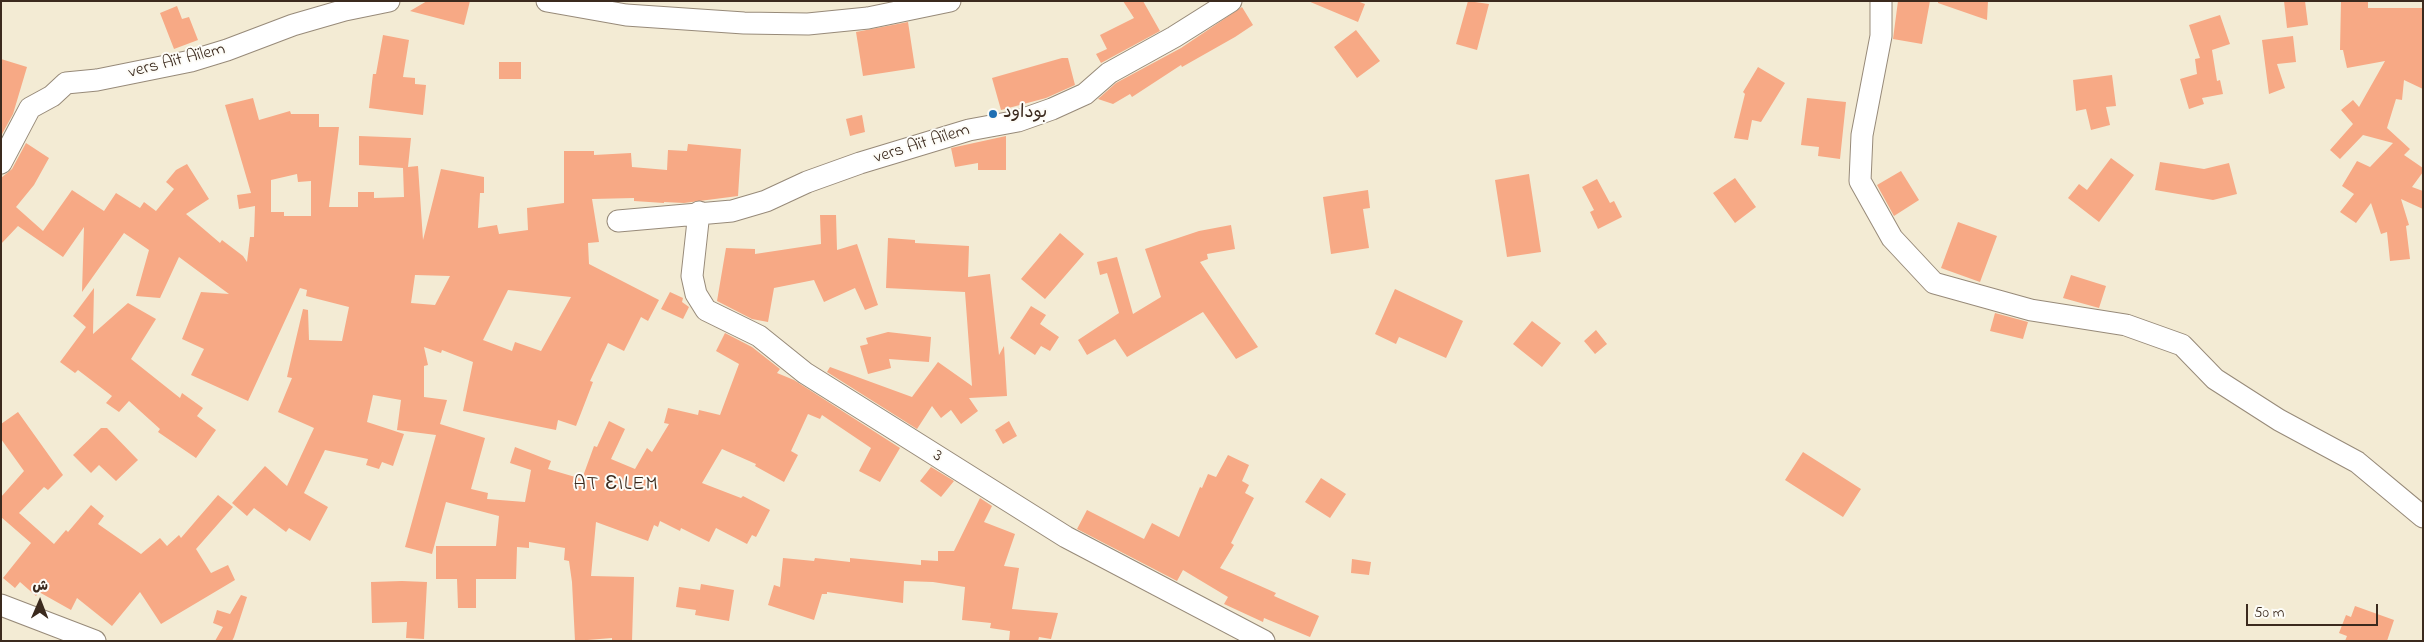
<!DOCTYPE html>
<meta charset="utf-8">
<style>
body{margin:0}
#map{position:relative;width:2424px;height:642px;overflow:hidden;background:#f3ebd4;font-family:"Indie Flower","Playpen Sans Arabic",sans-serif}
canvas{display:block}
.frame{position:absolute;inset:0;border:2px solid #3b2a1e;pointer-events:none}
.north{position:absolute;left:15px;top:577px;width:50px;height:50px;-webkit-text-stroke:4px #fdfcf7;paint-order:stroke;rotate:1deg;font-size:14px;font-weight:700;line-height:20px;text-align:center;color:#3b2a1e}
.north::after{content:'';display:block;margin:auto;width:18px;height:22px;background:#3b2a1e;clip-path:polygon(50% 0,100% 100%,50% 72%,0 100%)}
.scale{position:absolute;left:2246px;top:604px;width:132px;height:22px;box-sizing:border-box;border:2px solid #3b2a1e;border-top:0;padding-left:6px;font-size:15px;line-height:18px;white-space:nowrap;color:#3b2a1e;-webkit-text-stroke:4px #fdfcf7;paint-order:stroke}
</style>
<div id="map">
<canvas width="2424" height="642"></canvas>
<div class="frame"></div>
<div class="north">ش</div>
<div class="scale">50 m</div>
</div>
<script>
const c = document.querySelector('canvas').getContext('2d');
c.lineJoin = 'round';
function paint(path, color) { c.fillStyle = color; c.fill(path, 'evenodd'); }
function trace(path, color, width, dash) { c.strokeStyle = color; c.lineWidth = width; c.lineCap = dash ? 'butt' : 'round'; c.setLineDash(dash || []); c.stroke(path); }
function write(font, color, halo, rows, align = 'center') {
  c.font = font + ' "Indie Flower","Playpen Sans Arabic",sans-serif'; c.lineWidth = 4; c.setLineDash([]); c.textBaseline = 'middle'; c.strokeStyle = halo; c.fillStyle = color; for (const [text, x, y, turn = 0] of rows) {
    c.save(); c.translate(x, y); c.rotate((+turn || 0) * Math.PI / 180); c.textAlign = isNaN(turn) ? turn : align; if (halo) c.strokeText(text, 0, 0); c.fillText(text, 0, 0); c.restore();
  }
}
paint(new Path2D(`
 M427,1H470L464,25L410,11Z
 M1123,1H1143L1160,31L1101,63L1096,54L1107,49L1100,35L1134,18Z
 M1308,1H1357L1365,4L1358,22Z
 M1468,1L1489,4L1477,50L1456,44Z
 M1898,1H1930L1922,44L1893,39Z
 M1938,1H1988L1987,20L1938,3Z
 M2284,1H2305L2308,25L2287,28Z
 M2341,1H2368V8H2423V89L2404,80L2402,100L2396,99L2387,128L2410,149L2404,155L2423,168V172L2412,187L2423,191V209L2401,199L2409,225L2406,226L2410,259L2390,261L2387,232L2381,234L2371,203L2356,223L2340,212L2354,194L2342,186L2357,161L2370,167L2393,143L2363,135L2340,159L2330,150L2353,124L2341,110L2353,100L2359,107L2385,61L2347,68L2343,50H2340Z
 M177,6L182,19L189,17L198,40L174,49L160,13Z
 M1242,7L1253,25L1235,37L1182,67L1181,65L1132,97L1130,94L1113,104L1098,99L1116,83L1181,48Z
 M2220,15L2230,44L2212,50L2217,81L2220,80L2223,94L2202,98L2204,104L2189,109L2180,79L2197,74L2195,59L2200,58L2189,25Z
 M908,22L915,68L863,76L856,32Z
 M1356,30L1380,61L1357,78L1334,47Z
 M383,35L409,40L403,77L415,78V84L426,85L423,115L369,108L373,74H376Z
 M2293,36L2296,62L2277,64L2285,88L2269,94L2262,40Z
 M1062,58H1068L1075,85L1046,98L1001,110L992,78Z
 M1,59L27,67L13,114L1,136Z
 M499,62H521V79H499Z
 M1758,67L1785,83L1761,122L1752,120L1748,140L1734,138L1745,94L1743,92Z
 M2112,75L2116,106L2106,107L2110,125L2091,130L2086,109L2076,111L2073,80Z
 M253,98L259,120L290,111L291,114H319V127H339L329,207H358V192H374V198L404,197L403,168L359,165V136L411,138L408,167L418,166L423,240L441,169L484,177V193H480L478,228L497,225L499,234L528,230L527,208L564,203V151H594V155L631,153L632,167L667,170L668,150L687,151L688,144L741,149L738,196L684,203L664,202V203L634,201V198L592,199L599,242L588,243L589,264L659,300L648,321L641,317L624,351L608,343L590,381L593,382L576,426L558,420L556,430L463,411L473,362L442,350L441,353L424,347L428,365L424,366V397L447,400L440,424L485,438L471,489L488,493L487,499L525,502L531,470L510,463L515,447L551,461L548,469L582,479L594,446L597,447L609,421L625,429L611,459L635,469L647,448L652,452L669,424L664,423L668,408L698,415L699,410L720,415L739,364L716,351L725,333L752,347L780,369L777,373L794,380L900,448L880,482L859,471L871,448L822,415L820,419L808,414L791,451L798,455L784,482L755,466L756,464L722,449L702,483L741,498L743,496L770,510L756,537L752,535L747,544L716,528L709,542L681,528L680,531L660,521L658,527L654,525L648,541L596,522L591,576L634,577L632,641H612V638L575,641L572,582L569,561L564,560L565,548L529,542V548L517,547L516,579H476V608H458L457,579H436V546H496L499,516L446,502L432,554L405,547L436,435L397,430L401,400L373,395L367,422L404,434L393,466L382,462L379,469L366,465L368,459L325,450L304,493L328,507L310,541L289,528L286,532L254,508L247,516L232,503L265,466L287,486L314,428L278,412L292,378L287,377L303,309L308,310L309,340L342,341L349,307L306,296L307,290L300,288L248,401L191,375L204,349L182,339L201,292L229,294L179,257L160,298L136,296L149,250L124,233L82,292L84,227L63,257L18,226L1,244V178L12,169L26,143L49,158L34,185L16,207L43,231L72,190L104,211L116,193L140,208L144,202L156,211L174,189L166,182L176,170L187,164L209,199L186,214L220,243L222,240L243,256L247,262L250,237H254L255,206L239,209L237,195L251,193L225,105ZM297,174L298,182L311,181V216H284V212H271V180ZM415,275L450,276L435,305L411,303ZM508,290L571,297L541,351L515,342L512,351L483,340Z
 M1807,98L1846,102L1840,159L1818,156L1819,147L1801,145Z
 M862,115L865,132L850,136L846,119Z
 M1006,136V170H978V163L955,167L951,148Z
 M2111,158L2134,175L2099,222L2068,198L2079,184L2087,190Z
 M2160,162L2204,169L2229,163L2237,194L2213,200L2155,190Z
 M1901,171L1919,200L1894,216L1877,185Z
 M1529,174L1541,252L1507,257L1495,180Z
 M1735,178L1756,207L1735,223L1713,193Z
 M1597,179L1610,203L1614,201L1622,217L1598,229L1590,212L1594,210L1582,187Z
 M1368,190L1370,208L1363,209L1369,248L1331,254L1323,197Z
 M820,215H836L837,250L857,244L878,305L865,310L855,288L824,302L814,280L774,288L768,322L752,319L717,301L726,248L755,249V254L821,244Z
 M1958,222L1997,236L1980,282L1941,268Z
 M1231,225L1235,249L1207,254L1208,259L1200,262L1258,347L1236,359L1203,312L1127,357L1115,339L1087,355L1078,340L1119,313L1107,273L1100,275L1097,262L1117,257L1133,314L1161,297L1145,249L1199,231Z
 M1060,233L1084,254L1045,299L1021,279Z
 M888,238L915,240V243L969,246L968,277L990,274L999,355L1004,346L1007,396L969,398L978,411L961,424L951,410L941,418L932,406L917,429L827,372L830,367L912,397L938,362L972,386L965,292L886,288Z
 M2071,275L2106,286L2099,308L2063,298Z
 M94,288L93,334L128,303L156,319L131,359L180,398L182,393L203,408L197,416L216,430L196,458L158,432L160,429L129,401L119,412L106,403L112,396L78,370L75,373L60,362L86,327L73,316Z
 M1395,289L1463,321L1446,358L1399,337L1396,344L1375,334Z
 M670,292L683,298L682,302L689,307L683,319L661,309Z
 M1031,306L1046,315L1040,324L1059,337L1050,351L1041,346L1035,355L1010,338Z
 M1995,313L2028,322L2023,339L1990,331Z
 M1532,321L1561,343L1542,367L1513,344Z
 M1596,330L1607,344L1595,354L1584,341Z
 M888,332L931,337L929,362L889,359L891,368L868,374L860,346L868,344L866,338Z
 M18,412L63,475L48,490L44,487L19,513L54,544L66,530L68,532L91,505L104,516L98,524L141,554L160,538L167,546L179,535L181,538L218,495L233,507L196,549L211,573L228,565L235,580L161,624L140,592L112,626L77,598L71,610L39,592L36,596L20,582L15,588L3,578L31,543L1,517V497L24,471L1,439V424Z
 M1009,421L1017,436L1003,444L995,430Z
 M101,428H107L138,460L116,481L99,465L91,473L73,455Z
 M1803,452L1861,489L1843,517L1785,480Z
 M1228,455L1249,465L1242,481L1249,485L1245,493L1254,498L1231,543L1234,545L1220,568L1276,593L1274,596L1319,616L1310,637L1264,618L1263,622L1224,604L1228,597L1183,570L1177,581L1077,529L1087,510L1144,539L1152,523L1179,537L1200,487L1202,488L1208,474L1216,477Z
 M931,467L954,481L941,497L920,481Z
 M1321,478L1346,494L1330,518L1305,502Z
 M980,498L992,506L984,522L1015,534L1004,566L1019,568L1012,609L1058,613L1051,639L1039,637L1038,641H1009L1010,631L990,628L991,623L962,620L965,587L933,582L904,581L903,603L827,592V594H822L814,620L768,605L774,585L780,587L783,558L814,561L815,558L850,562V558L921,565V560L938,561V551H954Z
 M1352,559L1371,562L1369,575L1351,573Z
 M402,581L427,582L424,639L406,638L407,622L372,623L371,582Z
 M701,584L734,590L729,621L695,615L696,610L676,607L679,587L700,590Z
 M241,595L247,597L234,637L232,641H215L223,627L213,623L217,610L230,614Z
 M2355,606L2394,620L2387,641H2345L2347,636L2339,633L2346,615L2351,617Z`), '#f7a985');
const minor = new Path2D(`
 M547,1L626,15L744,23L808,24L868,18L950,1
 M1881,1V36L1862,135L1860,181L1892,238L1934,283L2031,310L2126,325L2182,345L2215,379L2279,420L2357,462L2423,517
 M1,163L30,108L52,96L66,83L97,80L191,61L227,50L293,25L345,10L389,1
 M699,212L692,276L696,294L706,310L759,336L805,373L1066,537L1264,641
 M618,221L732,211L766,201L807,182L860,163L969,130L1018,121L1052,109L1085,94L1109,73L1174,37L1231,1
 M1,605L95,641`);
trace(minor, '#978a79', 23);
trace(minor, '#fff', 21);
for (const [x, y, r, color] of [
 [993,114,5,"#1f6fb2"]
]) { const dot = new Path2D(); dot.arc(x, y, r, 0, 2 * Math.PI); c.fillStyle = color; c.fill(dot); trace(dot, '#fdfcf7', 2); }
write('18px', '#3b2a1e', '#fdfcf7', [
 ["vers Aït Aïlem",177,62,-14],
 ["vers Aït Aïlem",922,145,-17],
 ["3",937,457,32]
]);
write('18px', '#3b2a1e', '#fdfcf7', [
 ["بوداود",1003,114]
], 'left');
c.letterSpacing = '1px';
write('20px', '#3b2a1e', '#fdfcf7', [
 ["AT ƐILEM",616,486]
]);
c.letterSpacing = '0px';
</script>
